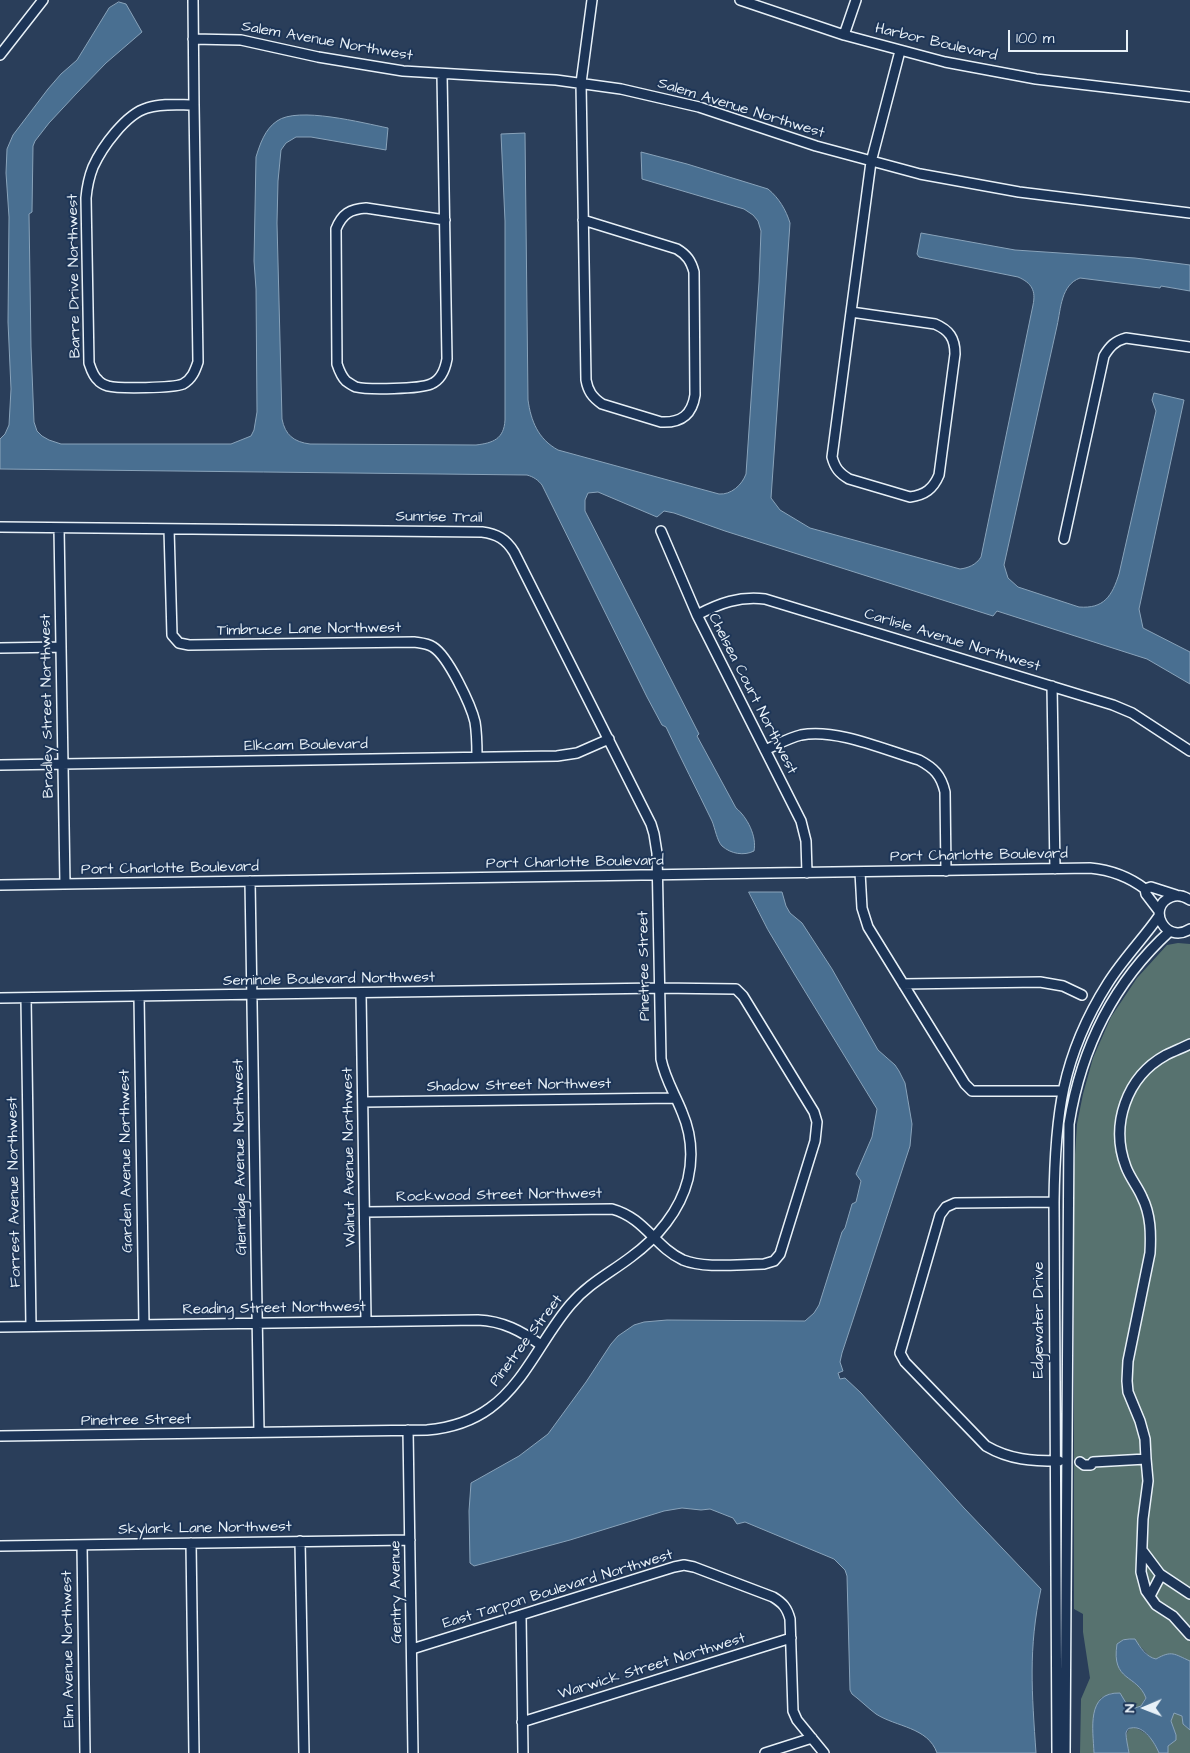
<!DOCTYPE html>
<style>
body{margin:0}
#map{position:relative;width:1190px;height:1753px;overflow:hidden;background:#2a3e5a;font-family:"Architects Daughter",sans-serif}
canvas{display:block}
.north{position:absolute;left:1120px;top:1683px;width:50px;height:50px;-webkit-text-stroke:4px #1d3557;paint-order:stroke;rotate:269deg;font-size:14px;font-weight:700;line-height:20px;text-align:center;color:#e8f1f8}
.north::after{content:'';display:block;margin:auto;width:18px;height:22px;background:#e8f1f8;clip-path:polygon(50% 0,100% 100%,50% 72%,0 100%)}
.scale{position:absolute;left:1008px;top:30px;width:120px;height:22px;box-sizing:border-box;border:2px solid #e8f1f8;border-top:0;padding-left:6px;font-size:15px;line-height:18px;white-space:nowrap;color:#e8f1f8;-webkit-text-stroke:4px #1d3557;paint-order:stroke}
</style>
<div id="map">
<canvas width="1190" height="1753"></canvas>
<div class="north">N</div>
<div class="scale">100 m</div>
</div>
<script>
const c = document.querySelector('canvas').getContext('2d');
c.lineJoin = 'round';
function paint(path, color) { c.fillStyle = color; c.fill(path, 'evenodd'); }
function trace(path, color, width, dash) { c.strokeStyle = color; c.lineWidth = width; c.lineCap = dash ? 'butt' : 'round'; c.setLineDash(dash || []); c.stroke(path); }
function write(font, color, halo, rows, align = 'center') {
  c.font = font + ' "Architects Daughter",sans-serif'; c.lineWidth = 4; c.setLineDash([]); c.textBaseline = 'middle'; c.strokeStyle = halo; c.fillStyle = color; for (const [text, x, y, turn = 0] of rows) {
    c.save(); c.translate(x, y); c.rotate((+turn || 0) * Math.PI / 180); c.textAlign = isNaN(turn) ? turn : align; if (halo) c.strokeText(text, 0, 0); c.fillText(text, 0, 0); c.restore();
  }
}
paint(new Path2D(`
 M1178,943L1190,944V1674L1151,1658L1139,1645L1128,1639L1123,1640L1117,1645L1134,1683L1140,1686L1146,1697L1141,1706L1135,1708L1112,1693L1101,1698L1093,1721L1094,1753H1080L1081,1699L1090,1678L1083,1632V1614L1074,1609V1170L1077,1124L1083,1094L1093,1058L1111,1017L1137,978L1167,945Z
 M1174,1712L1182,1716L1183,1724L1190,1730V1753H1168V1746L1176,1739V1735L1171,1721Z
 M1133,1727C1146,1731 1154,1740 1159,1753H1129C1128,1744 1122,1731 1133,1727Z`), '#57726f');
const water = new Path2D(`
 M119,2L126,4L142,32L106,63L76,94L49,123L35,141L33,146L32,212L29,214L31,347L34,422L37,431L42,436L49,440L61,444H231L251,436L254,430L257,412L256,289L254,261L256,157C260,144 265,129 277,121C298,106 363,123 388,128L386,150L311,137H296L286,143L281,150L278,181L277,223L282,419C285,435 294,442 310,444L476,445C493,443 504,439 505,420V221L501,134L525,133L528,400C531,421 538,439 558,450L719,494C731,495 742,485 746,474L759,282L761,231L758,221L753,215L744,209L642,179L641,152L687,164L768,189C779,198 786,210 790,223L771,498L780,510L810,528L960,569C968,568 976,565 981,557L1033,305C1036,291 1032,283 1018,277L919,257L917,254L921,233L1015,250L1135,258L1190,265V291L1161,286L1160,288L1080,278C1061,285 1061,308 1057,326L1004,565L1008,578L1018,587L1079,607C1104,609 1112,596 1119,574L1156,411L1152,400L1154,393L1184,400L1139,609L1143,628L1190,652V684L1147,659L997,611L993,616L725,531L674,513L664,511L657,517L598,492L588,493L585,500V511L699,734L697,736L736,808C747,817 757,836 754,851C744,856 731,854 722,846C717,841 715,828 712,821C697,790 681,759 666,727L662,725L647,697L542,485C538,480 534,477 527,475L0,469V439L5,434L9,425L11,389L8,322L9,217L6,173L7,149L13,135L48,89L61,74L77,60L109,8Z
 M749,892H782L786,906L790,913L802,923L832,969L878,1050L895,1065L899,1071L905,1083L912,1124L910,1146L842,1353L840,1362L843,1371L838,1373L840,1379L845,1378L861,1393L964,1508L1041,1589C1028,1648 1032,1694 1036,1753H937C928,1727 896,1727 876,1714C868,1708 860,1700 852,1694L850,1690L847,1576L845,1570L834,1559L745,1522L737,1524L733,1518L710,1509L701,1510L682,1508L664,1511L570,1540L474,1566L470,1563L469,1511L471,1483L519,1456L548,1434L586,1382L611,1344L618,1336L634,1325L644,1322L667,1320L805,1321L814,1313L819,1305L842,1232L845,1228L852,1204L856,1202L861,1181L856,1174L872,1137L877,1109L795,975L768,930Z
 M1130,1639H1135C1140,1647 1146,1657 1156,1659C1172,1650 1174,1654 1190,1661V1730L1183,1724L1182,1716L1174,1713L1171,1721L1176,1735V1740L1168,1746V1753H1159C1155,1743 1144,1725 1131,1728C1128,1728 1127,1730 1126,1733C1126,1739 1128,1747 1129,1753H1094C1093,1729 1086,1692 1120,1693L1126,1703L1135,1708L1141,1706L1146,1698C1137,1674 1111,1682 1117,1644L1123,1640Z`);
paint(water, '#496f91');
trace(water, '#89a3ba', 1);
const minor = new Path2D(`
 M193,0L194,105
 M740,0L844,35L945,62L1036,79L1190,97
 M844,35L856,0
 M193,39L241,40L318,57L403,71L556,80L621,89L699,107L816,146L920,174L1019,192L1190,213
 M0,55L43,0
 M442,75L447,359C445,370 441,380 431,384C420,389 368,390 356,387C353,386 349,383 346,381C341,376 339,370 337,364L336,229C342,214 350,209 366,208L445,220
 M194,105L198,362C195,371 192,379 183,384C173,388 119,389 108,386C105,385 100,383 98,380C93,376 91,369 89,363L86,198C87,187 89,177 93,167C102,147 126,114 147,108C162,103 179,105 194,105Z
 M583,220L677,249C687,255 691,261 694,272L695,395C692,415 681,423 661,422L602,404C592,397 588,391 586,380L581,83L592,0
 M851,312L935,324C949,330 955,338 955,354L939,475C933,489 925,495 910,497L849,479C839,473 835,468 832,457Z
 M851,312L871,162L900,51
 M0,527L482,532C497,534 506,539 514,552L651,824L654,834L657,853L661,1059C665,1079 675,1094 682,1112C691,1133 693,1157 688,1179C680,1211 657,1238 631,1257C610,1273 588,1284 571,1304C543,1336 525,1383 490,1408C471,1422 450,1428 427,1430L0,1436
 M59,528L65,884
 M169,529L172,635L179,643L189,645L414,642C421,643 427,643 433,647C448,656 471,705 475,722C477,734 477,746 477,757
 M661,531L697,615L801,821L806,841L807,873
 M1064,539L1104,356C1110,346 1115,341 1126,338L1190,347
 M697,615C720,603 739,596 765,599L1113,705L1132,713L1190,751
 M0,648L61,647
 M1052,686L1055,869
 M765,750C777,745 788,738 801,735C836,728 885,750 919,760C934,768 941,775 945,792L946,871
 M0,765L557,756L577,753L609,739
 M860,872L862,908L868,927L965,1084L972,1091H1062
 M250,881L259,1432
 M0,885L1090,868C1111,870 1128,876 1145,889L1146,894L1159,911
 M1145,889L1151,887L1176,895
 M1190,900C1184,896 1178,894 1171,897C1146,907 1165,945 1190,929
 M903,984L1040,982L1063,986L1082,995
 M361,993L366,1321
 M139,996L144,1325
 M0,998L659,988L736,989L743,996L814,1112L817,1122L815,1141L780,1254L774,1261L764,1264C740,1264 705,1269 683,1260C655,1247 645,1218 612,1209L365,1212
 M26,998L31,1326
 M363,1102L675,1098
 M1054,1202L955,1203L946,1207L940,1215L900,1353L905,1362L986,1446C1010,1460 1032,1461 1059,1461
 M0,1327L478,1320C503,1321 521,1331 541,1345
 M408,1430L413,1753
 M1146,1459L1148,1481L1143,1519L1141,1572L1146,1591L1156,1605L1173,1616L1190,1635
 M1080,1462L1084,1465H1091L1093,1462L1146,1459L1145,1439L1140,1421L1128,1392L1127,1381L1128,1361L1150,1253C1151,1234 1151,1215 1142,1197C1138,1187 1130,1178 1126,1167C1110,1125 1126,1077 1166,1055C1174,1051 1182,1048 1190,1044
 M300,1541L304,1753
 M191,1543L194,1753
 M82,1545L85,1753
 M0,1546L410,1540
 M1142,1550L1160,1574L1190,1594
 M1150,1596L1161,1575
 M521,1615L523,1753
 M412,1649L674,1567L684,1565L694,1567L773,1597C783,1603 787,1608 790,1619L793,1711L797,1720L824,1753
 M522,1722L791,1638
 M765,1753L812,1738
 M1057,1753L1054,1202C1055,1117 1061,1057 1108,983C1123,959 1143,939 1159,916
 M1065,1753L1069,1124C1081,1049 1113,983 1170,931`);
trace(minor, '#e8f1f8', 12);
trace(minor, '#1d3557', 9);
write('15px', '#e8f1f8', '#1d3557', [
 ["Salem Avenue Northwest",327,42,10],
 ["Harbor Boulevard",936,43,13],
 ["Salem Avenue Northwest",741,109,17],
 ["Barre Drive Northwest",75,276,-91],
 ["Sunrise Trail",439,518,1],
 ["Timbruce Lane Northwest",309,630,-1],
 ["Carlisle Avenue Northwest",952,641,17],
 ["Chelsea Court Northwest",752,694,63],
 ["Bradley Street Northwest",48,706,-91],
 ["Elkcam Boulevard",306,746,-1],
 ["Port Charlotte Boulevard",979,856,-1],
 ["Port Charlotte Boulevard",575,863,-1],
 ["Port Charlotte Boulevard",170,869,-1],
 ["Pinetree Street",645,966,-91],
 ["Seminole Boulevard Northwest",329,980,-1],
 ["Shadow Street Northwest",519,1086,-1],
 ["Glenridge Avenue Northwest",241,1157,-91],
 ["Walnut Avenue Northwest",350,1157,-91],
 ["Garden Avenue Northwest",127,1161,-91],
 ["Forrest Avenue Northwest",15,1192,-91],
 ["Rockwood Street Northwest",499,1196,-1],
 ["Reading Street Northwest",274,1309,-1],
 ["Edgewater Drive",1040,1320,-90],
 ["Pinetree Street",527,1341,-53],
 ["Pinetree Street",136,1421,-1],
 ["Skylark Lane Northwest",205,1529,-1],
 ["East Tarpon Boulevard Northwest",558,1590,-17],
 ["Gentry Avenue",397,1592,-91],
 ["Elm Avenue Northwest",69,1649,-91],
 ["Warwick Street Northwest",652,1667,-17]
]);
</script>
